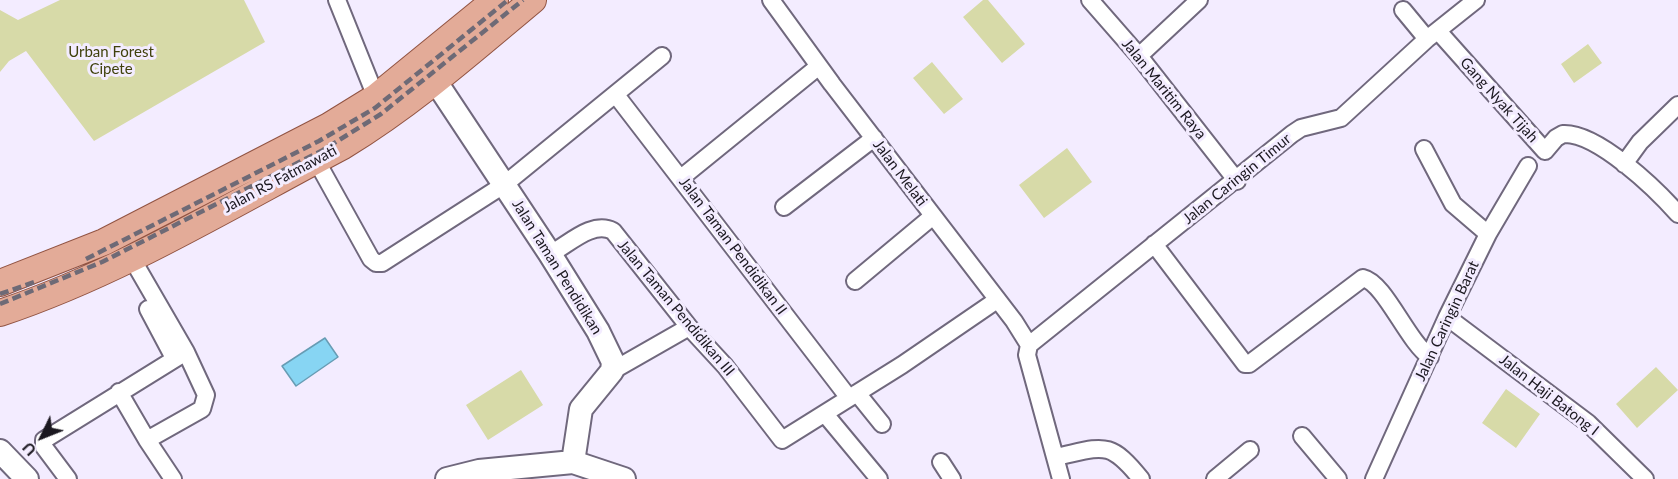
<!DOCTYPE html>
<style>
body{margin:0}
#map{position:relative;width:1678px;height:479px;overflow:hidden;background:#f3ecff;font-family:Lato,sans-serif}
canvas{display:block}
.north{position:absolute;left:12px;top:407px;width:60px;height:60px;-webkit-text-stroke:4px #f3ecff;paint-order:stroke;rotate:227deg;font-size:16px;font-weight:700;line-height:24px;text-align:center;color:#1b1820}
.north::after{content:'';display:block;margin:auto;width:21px;height:27px;background:#1b1820;clip-path:polygon(50% 0,100% 100%,50% 72%,0 100%)}
</style>
<div id="map">
<canvas width="1678" height="479"></canvas>
<div class="north">U</div>
</div>
<script>
const c = document.querySelector('canvas').getContext('2d');
c.lineJoin = 'round';
function paint(path, color) { c.fillStyle = color; c.fill(path, 'evenodd'); }
function trace(path, color, width, dash) { c.strokeStyle = color; c.lineWidth = width; c.lineCap = dash ? 'butt' : 'round'; c.setLineDash(dash || []); c.stroke(path); }
function write(font, color, halo, rows, align = 'center') {
  c.font = font + ' Lato,sans-serif'; c.lineWidth = 6; c.setLineDash([]); c.textBaseline = 'middle'; c.strokeStyle = halo; c.fillStyle = color; for (const [text, x, y, turn = 0] of rows) {
    c.save(); c.translate(x, y); c.rotate((+turn || 0) * Math.PI / 180); c.textAlign = isNaN(turn) ? turn : align; if (halo) c.strokeText(text, 0, 0); c.fillText(text, 0, 0); c.restore();
  }
}
paint(new Path2D(`
 M60,0H244L265,42L94,141L26,51L9,61L0,72V10L18,20Z
 M983,0H988L1025,44L1002,63L963,17Z
 M1588,44L1602,63L1574,83L1561,64Z
 M932,62L963,99L944,114L913,78Z
 M1067,148L1092,182L1044,218L1019,185Z
 M1656,367L1678,390L1637,428L1616,404Z
 M521,370L543,405L488,440L466,405Z
 M1506,389L1540,414L1516,448L1482,423Z`), '#d7daa8');
const water = new Path2D(`
 M325,338L338,357L296,386L282,366Z`);
paint(water, '#87d5f3');
trace(water, '#679cb4', 1.5);
const street = new Path2D(`
 M337,0L376,97
 M771,0L832,84L1014,321L1029,345
 M1090,0L1139,56L1237,181
 M1403,10L1427,39
 M1438,31L1545,151L1556,138L1563,134C1597,132 1656,189 1678,214
 M1139,56L1199,0
 M616,95L849,398
 M1424,149L1453,204L1488,234
 M316,160L371,259L376,263H382L505,184L662,56
 M1624,164L1640,142L1678,105
 M681,178L819,66
 M784,207L874,138
 M1154,244L1245,364H1249L1363,278C1385,283 1407,341 1430,357
 M550,254C568,245 592,220 613,231L689,327L725,366L782,440L902,365L997,300
 M131,257L186,352L206,395L202,409L147,440L173,479
 M855,281L933,216
 M148,309L174,358
 M1447,317L1588,423L1645,479
 M1029,345L1292,134L1301,128L1341,118L1427,39L1476,0
 M1029,345L1027,355L1061,479
 M612,371L689,327
 M119,392L147,440
 M857,393L882,424
 M825,414L879,479
 M1302,436L1338,479
 M1056,457C1103,447 1109,439 1141,479
 M941,462L952,479
 M68,479L44,447V440L186,352
 M1215,479L1250,450
 M1374,479L1447,317L1488,234L1528,166`);
const secondary = new Path2D(`
 M436,82L550,254L598,331L613,362L612,371L581,409L573,462
 M0,451L27,479
 M447,479L479,471L573,462L624,479`);
const primary = new Path2D(`
 M0,283L104,242L329,126L376,97L495,0
 M0,313C120,273 231,205 343,146C412,104 472,51 533,0`);
trace(street, '#70687d', 20);
trace(secondary, '#70687d', 26);
trace(primary, '#915342', 28);
trace(street, '#fff', 16);
trace(secondary, '#fff', 22);
trace(primary, '#e3ab98', 26);
trace(new Path2D(`
 M86,259L319,141L375,108L508,0
 M0,294L37,281
 M0,304L102,262L323,150L381,114L523,0`), '#6e6a76', 4.5, [9, 4.5]);
write('15px', '#3f400b', '#f3ecff', [
 ["Urban Forest",111,52],
 ["Cipete",111,69]
]);
write('15px', '#1b1820', '#f3ecff', [
 ["Jalan Maritim Raya",1164,89,51],
 ["Gang Nyak Tijah",1499,100,48],
 ["Jalan Melati",900,173,53],
 ["Jalan RS Fatmawati",280,179,-28],
 ["Jalan Caringin Timur",1237,179,-39],
 ["Jalan Taman Pendidikan II",733,246,53],
 ["Jalan Taman Pendidikan",557,267,58],
 ["Jalan Taman Pendidikan III",676,308,50],
 ["Jalan Caringin Barat",1447,321,-65],
 ["Jalan Haji Batong I",1549,395,38]
]);
</script>
